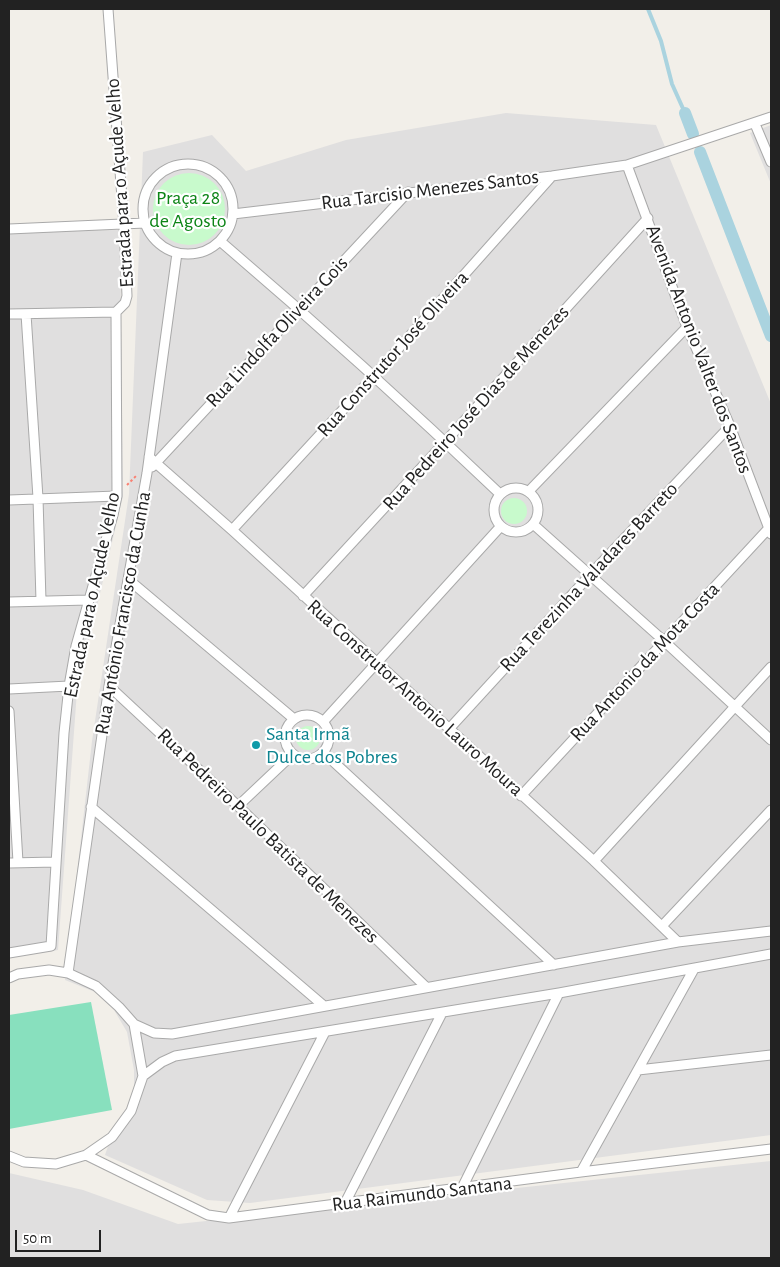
<!DOCTYPE html>
<meta charset="utf-8">
<style>
body{margin:0}
#map{position:relative;width:780px;height:1267px;overflow:hidden;background:#f2efe9;font-family:"Alegreya Sans",sans-serif}
canvas{display:block}
.frame{position:absolute;inset:0;border:10px solid #222;pointer-events:none}
.scale{position:absolute;left:15px;top:1230px;width:86px;height:22px;box-sizing:border-box;border:2px solid #222;border-top:0;padding-left:6px;font-size:15px;line-height:18px;white-space:nowrap;color:#222;-webkit-text-stroke:4px #fff;paint-order:stroke}
</style>
<div id="map">
<canvas width="780" height="1267"></canvas>
<div class="frame"></div>
<div class="scale">50 m</div>
</div>
<script>
const c = document.querySelector('canvas').getContext('2d');
c.lineJoin = 'round';
function paint(path, color) { c.fillStyle = color; c.fill(path, 'evenodd'); }
function trace(path, color, width, dash) { c.strokeStyle = color; c.lineWidth = width; c.lineCap = dash ? 'butt' : 'round'; c.setLineDash(dash || []); c.stroke(path); }
function write(font, color, halo, rows, align = 'center') {
  c.font = font + ' "Alegreya Sans",sans-serif'; c.lineWidth = 4.5; c.setLineDash([]); c.textBaseline = 'middle'; c.strokeStyle = halo; c.fillStyle = color; for (const [text, x, y, turn = 0] of rows) {
    c.save(); c.translate(x, y); c.rotate((+turn || 0) * Math.PI / 180); c.textAlign = isNaN(turn) ? turn : align; if (halo) c.strokeText(text, 0, 0); c.fillText(text, 0, 0); c.restore();
  }
}
paint(new Path2D(`
 M506,113L656,125L771,404V1135L250,1203L207,1200L105,1155L116,1123L127,1108L134,1087V1070L127,1032L114,1010L95,992L65,980L92,741L129,494L143,152L212,135L246,171L346,140Z
 M771,125V184L750,133Z
 M120,230L123,496L77,691L58,950L9,958V231Z
 M771,1161V1258H9V1173L83,1190L178,1224Z`), '#e0dfdf');
paint(new Path2D(`
 M153 209a36 36 0 1 1 72 0a36 36 0 1 1-72 0Z
 M501 511a13 13 0 1 1 26 0a13 13 0 1 1-26 0Z
 M296 738a12 12 0 1 1 24 0a12 12 0 1 1-24 0Z`), '#c8facc');
paint(new Path2D(`
 M91,1002L112,1110L9,1129V1015Z`), '#88e0be');
trace(new Path2D(`
 M648,9L661,41L672,84L685,113`), '#aad3df', 4);
trace(new Path2D(`
 M685,113L693,134
 M700,152L771,336`), '#aad3df', 12);
const minor = new Path2D(`
 M755,124L771,162
 M143 209a45 45 0 1 1 90 0a45 45 0 1 1-90 0Z
 M627,165L687,327L730,426L771,534
 M233,214L552,176L627,165L771,117
 M9,229L145,223
 M220,241C316,323 409,407 500,494
 M9,314L116,312
 M26,314L38,498L41,601
 M149,457L232,530L594,861L678,942
 M152,467L408,192
 M494 510a22 22 0 1 1 44 0a22 22 0 1 1-44 0Z
 M529,491L687,327
 M9,500L117,496
 M533,524L664,641L771,740
 M232,530L374,376L552,176
 M129,580L294,719
 M303,596L445,442L648,218
 M9,602L88,600
 M109,686L238,806L426,987
 M9,689L69,686
 M9,711L18,862
 M285 737a22 22 0 1 1 44 0a22 22 0 1 1-44 0Z
 M323,722L501,526
 M449,729L590,575L730,426
 M324,753L554,965
 M521,796L769,528
 M238,806L293,754
 M91,807L324,1006
 M594,861L771,667
 M9,863L56,862
 M662,926L771,810
 M9,953L51,946L64,733L69,686L76,646L113,515L117,496L116,312L125,303L127,296L124,225L108,9
 M68,973L109,686L147,473L177,253
 M9,978L18,974L49,970L68,973L96,986L119,1007L134,1024L143,1076L131,1111L112,1137L86,1155L56,1164L24,1162L9,1156
 M134,1024L154,1033L172,1034L678,942L771,931
 M638,1070L771,1055
 M143,1076L162,1062L175,1056L559,993L771,954
 M86,1155L208,1215L229,1218L581,1172L771,1149
 M581,1172L694,969
 M462,1188L559,993
 M345,1203L442,1013
 M229,1218L325,1032`);
trace(minor, '#a9a9a9', 11);
trace(new Path2D(`
 M127,485L136,476`), '#fa8072', 2, [2.5, 2.5]);
trace(minor, '#fff', 9);
for (const [x, y, r, color] of [
 [256,745,5,"#0f9aa8"]
]) { const dot = new Path2D(); dot.arc(x, y, r, 0, 2 * Math.PI); c.fillStyle = color; c.fill(dot); trace(dot, '#fff', 2); }
write('20px', '#222', '#fff', [
 ["Estrada para o Açude Velho",120,183,-94],
 ["Rua Tarcisio Menezes Santos",430,190,-7],
 ["Rua Lindolfa Oliveira Gois",277,332,-47],
 ["Avenida Antonio Valter dos Santos",699,349,69],
 ["Rua Construtor José Oliveira",393,354,-48],
 ["Rua Pedreiro José Dias de Menezes",476,408,-48],
 ["Rua Terezinha Valadares Barreto",589,577,-47],
 ["Estrada para o Açude Velho",92,595,-78],
 ["Rua Antônio Francisco da Cunha",123,613,-80],
 ["Rua Antonio da Mota Costa",645,662,-47],
 ["Rua Construtor Antonio Lauro Moura",415,698,42],
 ["Rua Pedreiro Paulo Batista de Menezes",268,836,44],
 ["Rua Raimundo Santana",422,1194,-7]
]);
write('20px', '#0c8416', '#fff', [
 ["Praça 28",188,198],
 ["de Agosto",188,221]
]);
write('20px', '#0d838f', '#fff', [
 ["Santa Irmã",266,734],
 ["Dulce dos Pobres",266,757]
], 'left');
</script>
